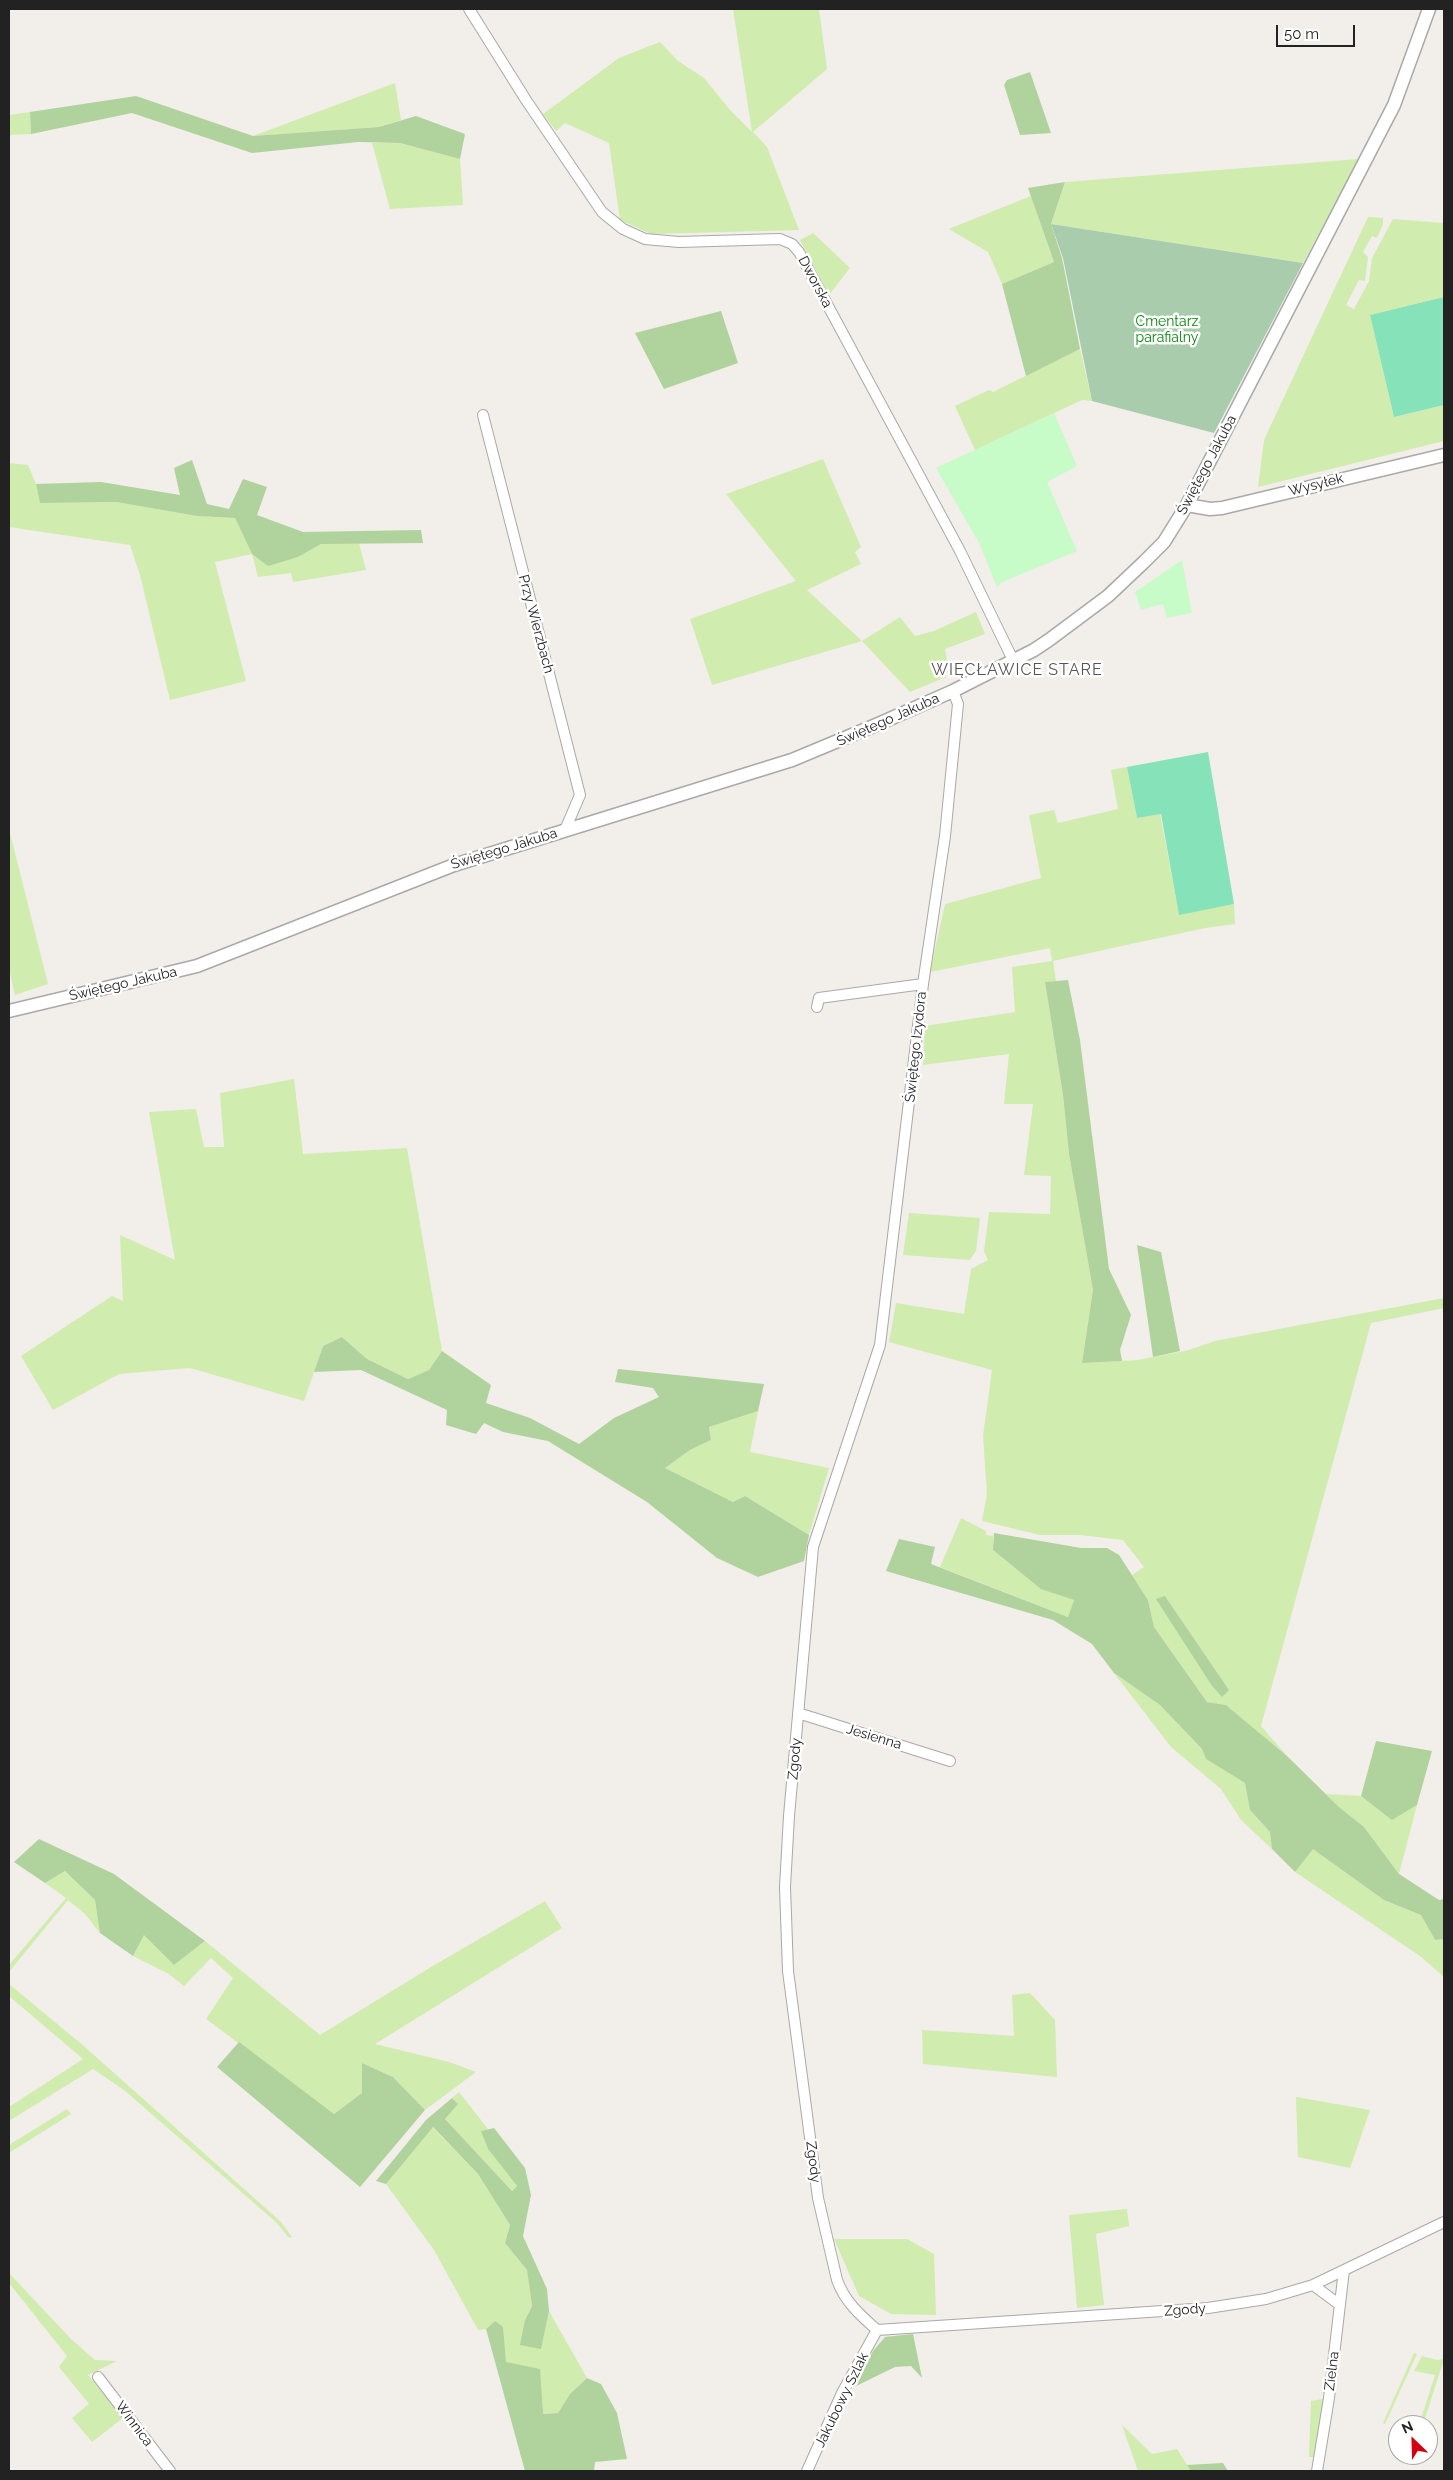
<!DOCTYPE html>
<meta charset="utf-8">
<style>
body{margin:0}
#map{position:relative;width:1453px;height:2480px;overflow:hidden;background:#f2eee9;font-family:Raleway,sans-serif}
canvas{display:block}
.frame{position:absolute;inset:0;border:10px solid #222;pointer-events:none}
.north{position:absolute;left:1388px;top:2415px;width:50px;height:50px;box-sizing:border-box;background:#fff;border:1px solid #a7a7a7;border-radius:50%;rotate:336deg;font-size:14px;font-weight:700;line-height:20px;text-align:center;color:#222}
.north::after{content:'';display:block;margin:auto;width:18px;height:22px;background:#d4000f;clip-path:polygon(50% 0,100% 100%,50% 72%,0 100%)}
.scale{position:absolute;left:1276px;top:25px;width:79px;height:22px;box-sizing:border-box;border:2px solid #222;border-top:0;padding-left:6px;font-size:15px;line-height:18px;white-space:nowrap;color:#222;-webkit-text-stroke:4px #fff;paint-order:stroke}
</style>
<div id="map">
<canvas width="1453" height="2480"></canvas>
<div class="frame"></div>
<div class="north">N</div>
<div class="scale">50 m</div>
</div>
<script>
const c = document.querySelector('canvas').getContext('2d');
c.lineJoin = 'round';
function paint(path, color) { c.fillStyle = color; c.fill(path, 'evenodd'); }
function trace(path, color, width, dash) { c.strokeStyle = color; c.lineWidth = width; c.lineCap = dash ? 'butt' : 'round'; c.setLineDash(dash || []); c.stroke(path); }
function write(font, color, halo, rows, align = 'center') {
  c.font = font + ' Raleway,sans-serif'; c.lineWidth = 5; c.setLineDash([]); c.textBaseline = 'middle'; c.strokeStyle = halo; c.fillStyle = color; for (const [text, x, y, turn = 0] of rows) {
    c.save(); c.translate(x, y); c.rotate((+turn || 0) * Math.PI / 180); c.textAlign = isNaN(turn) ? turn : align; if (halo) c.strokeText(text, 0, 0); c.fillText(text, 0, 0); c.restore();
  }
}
paint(new Path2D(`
 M733,9H819L827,69L753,132L767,147L799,230L651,234L620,220L609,143L565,123L556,131L543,114L619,58L660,42L678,61L704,78L730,110L752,132Z
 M395,83L401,120L379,127L253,136Z
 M30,112L31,134L9,135V115Z
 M372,143H400L460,159L463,205L390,209Z
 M1359,159L1303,263L1051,224L1065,182Z
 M1031,196L1054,262L1002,284L988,252L949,229Z
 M1368,217L1383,218V224L1377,238L1372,236L1363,252L1368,257L1365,281L1359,280L1346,305L1354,309L1369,281L1372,258L1393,219L1444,223V297L1370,315L1394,417L1444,405V441L1258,487L1264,440Z
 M813,233L850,268L829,295L800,240Z
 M1080,349L1092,401L1082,400L975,450L955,406L989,390L993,392Z
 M823,459L861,547L855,552L861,564L807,590L862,641L900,617L915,636L934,631L976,612L985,634L945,649L948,665L945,666L946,677L910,692L862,641L712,685L690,619L796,581L726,494Z
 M9,463L28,465L36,484L40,503L116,502L197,516L235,518L252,554L298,557L321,544L359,543L366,570L293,582L291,573L258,577L252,554L215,562L246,681L170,700L140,575L130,545L9,527Z
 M1127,767L1137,818L1160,814L1179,914L1234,904L1235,924L1205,928L1053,961L1056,981L1045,982L1063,1095L1069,1154L1093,1290L1082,1363L1138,1360L1189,1350L1215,1341L1444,1298V1308L1371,1323L1261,1726L1287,1756L1226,1705L1207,1702L1154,1627L1148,1600L1132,1575L1144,1567L1123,1540L1080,1535H1040L982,1521L987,1494L983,1436L992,1370L889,1342L896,1303L964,1314L971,1269L988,1260L984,1251L989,1212L1050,1214L1051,1176L1024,1175L1033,1104H1004L1009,1054L923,1065L925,1026L1015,1012L1012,967L1052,961L1050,948L930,972L945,904L1041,878L1029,815L1054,810L1058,823L1118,809L1111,770ZM1165,1596L1229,1690L1222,1696L1212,1686Z
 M9,829L48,984L15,995L9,968Z
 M294,1079L303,1154L407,1148L442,1351L429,1370L408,1379L367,1359L342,1337L323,1346L304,1401L190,1368L119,1374L53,1410L21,1356L112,1296L123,1301L120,1235L175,1260L149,1112L196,1109L204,1147H224L220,1093Z
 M909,1213L980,1218L976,1251L970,1260L903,1255Z
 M758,1411L750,1452L829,1468L809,1535L745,1496L733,1502L665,1468L690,1450L711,1440L709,1427Z
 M961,1518L986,1531V1535L993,1536V1550L1041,1588L1074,1600L1068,1617L940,1567Z
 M1114,1673L1160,1705L1202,1749L1206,1759L1245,1783L1250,1810L1270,1832L1272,1849L1241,1820L1221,1789L1171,1747Z
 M1326,1794L1361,1796L1392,1819L1417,1805L1399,1874L1364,1827L1339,1807Z
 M1313,1848L1384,1900L1421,1915L1435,1940L1444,1939V1977L1420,1956L1295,1872Z
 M65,1871L95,1900L100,1933L85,1914L68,1900L9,1972V1965L66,1898L45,1883Z
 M545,1901L562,1928L375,2044L449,2062L476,2072L425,2110L393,2077L362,2063V2093L334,2114L206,2019L233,1978L211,1958L184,1986L169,1974L133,1956L144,1934L174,1965L205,1941L320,2035L436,1964Z
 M9,1984L85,2047L281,2222L292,2237L289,2238L277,2223L124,2090L93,2069L9,2121V2107L83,2059L9,1996Z
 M1030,1993L1055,2020L1057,2077L923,2064L922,2030L1014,2036L1012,1995Z
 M459,2092L488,2129L482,2131L488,2149L517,2186L512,2191L445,2119L457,2104L452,2098Z
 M1296,2097L1370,2110L1350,2168L1298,2157Z
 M67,2109L71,2114L9,2153V2145Z
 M432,2127L478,2174L510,2225L505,2243L527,2270L532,2306L525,2320L541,2348L549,2311L587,2378L570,2394L558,2413L543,2414L506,2362L495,2321L486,2329L478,2330L434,2250L386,2184Z
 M1127,2209L1129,2226L1096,2234L1104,2305L1077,2308L1069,2215Z
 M834,2239H907L934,2254L936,2315L891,2314L859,2296Z
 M9,2273L71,2339L95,2360L117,2361L88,2375L123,2418L92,2442L72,2418L89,2404L59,2367L67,2356L9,2283Z
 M1414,2353L1417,2354L1385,2424L1383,2423Z
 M1422,2356L1437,2360L1444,2359L1423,2425H1419L1435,2375L1414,2371Z
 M1323,2399L1317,2457H1309L1311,2401Z
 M1122,2425L1152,2454L1177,2449L1191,2471H1138Z`), '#d1ecaf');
paint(new Path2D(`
 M1030,72L1051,133L1020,135L1004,85L1007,80Z
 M136,96L253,136L379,127L416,116L465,134L460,159L400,143L358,142L252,153L132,113L31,134L30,112Z
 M1065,182L1051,224L1062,258L1080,349L1026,376L1002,284L1054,262L1028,188Z
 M721,311L738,363L664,389L635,333Z
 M192,460L207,504L229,509L243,479L267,487L257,515L303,532L421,530L423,543L321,544L298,557L268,566L252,554L235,518L197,516L116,502L40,503L36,484L101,482L180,495L174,468Z
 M1068,980L1080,1040L1109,1269L1131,1315L1120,1350L1122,1361L1082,1363L1093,1290L1069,1154L1063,1095L1045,982Z
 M1137,1245L1161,1252L1180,1351L1153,1357Z
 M342,1337L367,1359L408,1379L429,1370L442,1351L491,1385L486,1403L530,1418L579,1444L614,1418L659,1397L653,1388L615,1382L618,1369L764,1384L758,1411L709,1427L711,1440L690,1450L665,1468L733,1502L745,1496L809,1535L804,1561L758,1577L717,1558L647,1502L548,1441L503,1432L484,1423L476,1434L446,1425L447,1410L361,1370L314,1372L323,1346Z
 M994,1533L1081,1548H1107L1119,1555L1148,1600L1154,1627L1207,1702L1226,1705L1287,1756L1339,1807L1364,1827L1399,1874L1439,1900L1444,1899V1939L1435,1940L1421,1915L1384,1900L1313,1849L1295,1872L1272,1849L1270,1832L1250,1810L1245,1783L1206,1759L1202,1749L1160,1705L1114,1673L1092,1644L1053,1620L886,1571L899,1539L935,1547L931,1564L1068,1617L1074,1600L1041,1589L993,1550Z
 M1165,1596L1229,1690L1222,1697L1212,1686L1156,1599Z
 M1376,1741L1432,1751L1417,1805L1392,1820L1361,1796Z
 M39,1839L114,1874L205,1941L174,1965L144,1935L133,1956L100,1933L95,1900L65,1871L45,1883L14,1862Z
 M239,2042L334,2114L362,2093V2063L393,2077L425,2110L360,2187L217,2067Z
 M452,2098L458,2104L445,2119L512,2191L517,2186L488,2149L481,2131L494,2128L525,2168L531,2195L523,2236L547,2289L549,2311L541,2349L520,2345L525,2320L532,2306L527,2270L505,2243L510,2225L478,2174L433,2127L386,2184L376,2181L426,2120Z
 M495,2321L503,2327L506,2362L540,2369L543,2414L558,2413L570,2394L587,2378L601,2384L617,2413L627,2459L595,2462L594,2471H525L486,2329Z
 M913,2334L922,2378L911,2366L895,2367L854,2387L873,2351L885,2337Z
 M1223,2463L1228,2471H1191L1187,2465Z`), '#b0d29d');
paint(new Path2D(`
 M1051,224L1303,263L1214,433L1092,401L1063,258Z`), '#a9ccac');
paint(new Path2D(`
 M1054,413L1077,466L1047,482L1077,551L1002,582L997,587L979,543L936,468Z
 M1182,560L1192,613L1167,618L1163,604L1141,610L1135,592Z`), '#c7fbc7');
paint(new Path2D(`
 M1444,297V405L1394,417L1370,315Z
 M1208,752L1234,904L1179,915L1161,814L1137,818L1127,767Z`), '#86e2b8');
const minor = new Path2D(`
 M469,9L526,100L602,212L623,229L645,239L679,242L780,239L792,244L799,252L960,551L1013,660
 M483,415L580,795L565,830
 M953,691L958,704L945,836L923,984L880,1345L813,1547L789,1816L785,1887L788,1971L818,2198L837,2280C845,2302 860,2315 877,2330L1208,2308L1266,2299L1313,2285L1444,2222
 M817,1007L819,998L923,984
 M798,1713L950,1761
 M1313,2285L1340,2305
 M98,2377L170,2471
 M807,2471L842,2393L877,2330
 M1317,2471L1329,2398L1344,2270`);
const tertiary = new Path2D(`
 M1187,505L1210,509L1222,508L1444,455
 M9,1011L197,966L454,865L792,760L876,725L953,691L1034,650L1049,640L1108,596L1144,562L1164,542L1187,505L1394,105L1429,9`);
trace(minor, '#a9a9a9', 12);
trace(tertiary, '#a9a9a9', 15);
trace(minor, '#fff', 10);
trace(tertiary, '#fff', 12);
write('14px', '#222', '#fff', [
 ["Dworska",815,282,62],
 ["Świętego Jakuba",1207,465,-62],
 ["Wysyłek",1316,485,-14],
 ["Przy Wierzbach",536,624,75],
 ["Świętego Jakuba",888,720,-24],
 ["Świętego Jakuba",504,849,-17],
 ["Świętego Jakuba",123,984,-13],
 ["Świętego Izydora",916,1047,-84],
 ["Jesienna",874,1737,17],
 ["Zgody",795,1759,-85],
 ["Zgody",813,2162,83],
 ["Zgody",1185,2310,-4],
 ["Zielna",1332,2371,-83],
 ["Jakubowy Szlak",842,2400,-64],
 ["Winnica",134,2424,53]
]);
write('14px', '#09870b', '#fff', [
 ["Cmentarz",1167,322],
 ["parafialny",1167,338]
]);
c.letterSpacing = '1px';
write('16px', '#555', '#fff', [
 ["WIĘCŁAWICE STARE",1017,670]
]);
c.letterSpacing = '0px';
</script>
